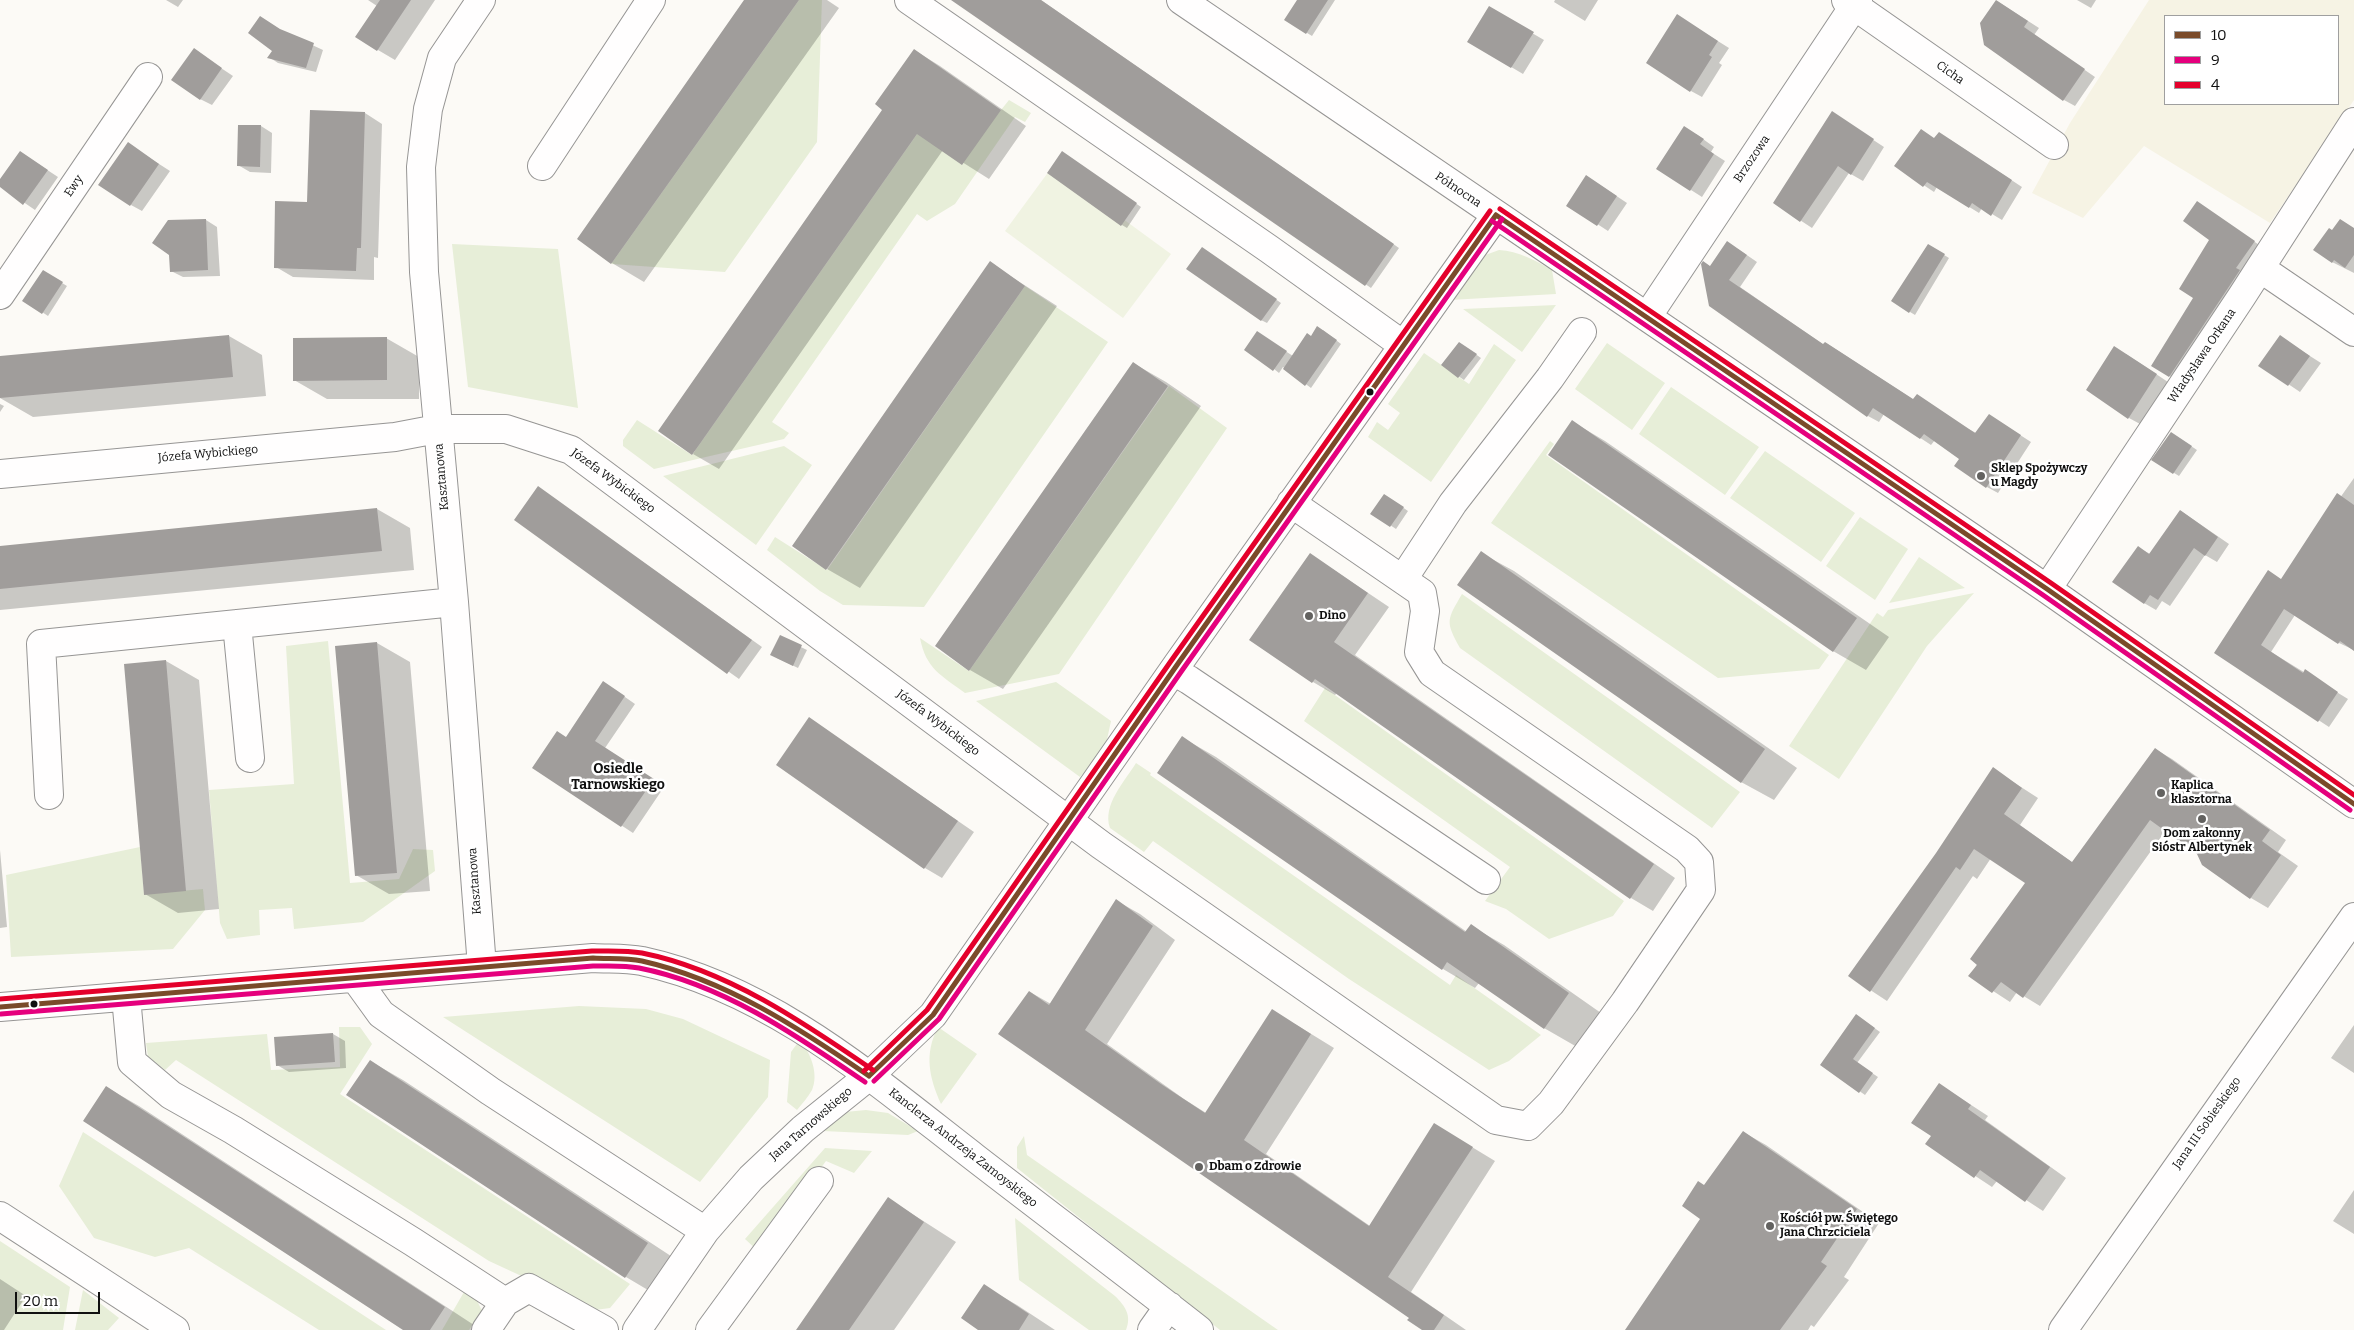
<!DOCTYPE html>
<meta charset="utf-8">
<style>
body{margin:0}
#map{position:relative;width:2354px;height:1330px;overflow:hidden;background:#fcfaf6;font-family:Bitter,serif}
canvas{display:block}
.legend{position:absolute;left:2164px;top:15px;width:175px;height:90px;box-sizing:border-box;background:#fff;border:1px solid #9f9f9f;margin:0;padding:6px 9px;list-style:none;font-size:15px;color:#101010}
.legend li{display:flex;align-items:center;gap:10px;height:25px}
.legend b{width:25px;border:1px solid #9f9f9f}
.scale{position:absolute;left:15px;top:1292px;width:85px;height:22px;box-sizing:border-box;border:2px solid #101010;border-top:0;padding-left:6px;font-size:15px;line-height:18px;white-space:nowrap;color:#101010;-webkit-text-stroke:4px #fff;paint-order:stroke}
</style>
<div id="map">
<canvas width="2354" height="1330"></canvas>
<ul class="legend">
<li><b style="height:6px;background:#7a4b2a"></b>10</li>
<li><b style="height:6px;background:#e5007d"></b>9</li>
<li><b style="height:6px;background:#e4002b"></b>4</li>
</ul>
<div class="scale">20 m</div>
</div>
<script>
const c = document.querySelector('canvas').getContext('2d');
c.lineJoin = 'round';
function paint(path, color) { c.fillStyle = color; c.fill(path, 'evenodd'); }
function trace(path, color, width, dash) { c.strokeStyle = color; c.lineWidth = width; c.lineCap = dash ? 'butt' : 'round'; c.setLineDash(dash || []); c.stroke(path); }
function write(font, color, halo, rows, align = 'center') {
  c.font = font + ' Bitter,serif'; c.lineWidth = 5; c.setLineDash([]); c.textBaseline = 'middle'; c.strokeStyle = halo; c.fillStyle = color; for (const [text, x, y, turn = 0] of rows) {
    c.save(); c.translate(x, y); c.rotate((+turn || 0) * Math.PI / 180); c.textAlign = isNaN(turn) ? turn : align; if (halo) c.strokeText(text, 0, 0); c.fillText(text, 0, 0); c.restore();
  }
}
paint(new Path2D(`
 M2149,0H2354V100L2270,223L2144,146L2083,218L2032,193L2070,123ZM2165,16H2338V104H2165Z`), '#f6f3e4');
paint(new Path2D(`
 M799,0H822L817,142L725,272L611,264Z
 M1009,100L1031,113L1025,122L1015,117L955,204L927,221L917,214L772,422L789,433L784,439L654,469L623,446V440L637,420L692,455L917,134L1001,110Z
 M452,244L558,249L578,408L468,387Z
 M1499,250C1519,251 1534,260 1552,270L1556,294L1450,300L1480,257Z
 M1025,286L1108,342L924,607L843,605L820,591L767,550L775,537L827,570Z
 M1556,305L1522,352L1463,309Z
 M1607,343L1665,383L1632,430L1575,389Z
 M1494,344L1516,360L1431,482L1368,437L1377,422L1388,430L1400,413L1388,404L1424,353L1469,384Z
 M1169,386L1227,428L1059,674L965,693C941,675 926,669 920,638L969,671Z
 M1671,387L1759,447L1725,495L1639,434Z
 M1550,441L1554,444L1546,455L1829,655L1819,669L1718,678L1491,523Z
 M784,446L812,465L756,545L663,476Z
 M1765,451L1855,513L1821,562L1730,498Z
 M1860,517L1908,549L1875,600L1826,566Z
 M1919,557L1965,588L1889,603Z
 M1974,593L1927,646L1839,779L1789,746L1877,613L1883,617L1888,610Z
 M1462,594L1740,792L1712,828L1460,648C1445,621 1447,620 1462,594Z
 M328,641L350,883L399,879L413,849L433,850L435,871L363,922L294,929L292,908L259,910L260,935L227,939L220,923L209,790L294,784L286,646Z
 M1056,682L1111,721L1105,749L1080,777L976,701Z
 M1325,688L1624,901L1613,916L1549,939L1506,909L1485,901L1510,867L1304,721Z
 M1136,763L1151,773L1150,775L1450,985L1456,975L1541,1035L1509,1061L1489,1070L1349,979L1153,841L1144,852L1110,828C1102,805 1125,781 1136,763Z
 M140,847L144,894L203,889L205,910L173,949L11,957L6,875Z
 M579,1006L646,1009L683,1019L770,1060L768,1097L700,1182L443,1017Z
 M339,1027H360L372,1044L340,1094L630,1284L610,1308L595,1310L489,1261L176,1060L165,1070L148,1057L146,1043L267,1034L271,1070L340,1067Z
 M938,1027L977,1054L941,1104C929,1077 924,1054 938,1027Z
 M799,1041C811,1051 819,1075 812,1090C808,1097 802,1104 797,1110L787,1102L791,1052Z
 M866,1110L888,1113L918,1131L908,1135L823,1131L845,1112Z
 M83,1132L386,1330H319L189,1248L155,1257L94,1238L59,1186Z
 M1024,1136L1027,1155L1278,1330H1220L1017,1168V1147Z
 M825,1148L872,1151L854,1173L826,1161L759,1252L745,1239Z
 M1015,1218L1115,1296C1125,1306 1132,1315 1126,1330H1089L1019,1280Z
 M0,1241L70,1287L63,1330H0Z
 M83,1290L119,1318L108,1330H75Z
 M464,1292L474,1294L482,1311L469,1330H442Z`), '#e7eed8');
paint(new Path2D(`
 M1052,167L1171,254L1123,318L1005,231Z`), '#f0f3e2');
paint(new Path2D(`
 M166,0H183L178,7Z
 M368,0H435L395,60L378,50L377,6Z
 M746,0H827L839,8L644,282L612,263L578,239Z
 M953,0H1041L1399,248L1371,288Z
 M1299,0H1335L1312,36L1286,20Z
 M1555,0H1598L1585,21L1554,2Z
 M2077,0H2096L2091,8Z
 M1997,1L2039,28L2034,35L2095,77L2075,106L2064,100Z
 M1489,8L1544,40L1523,74L1469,42Z
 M1689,23L1729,48L1719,63L1722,65L1702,97L1691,91Z
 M284,32L323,50L316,72L278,63L269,57Z
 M194,50L233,76L212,105L200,99Z
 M914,50L940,66L1026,126L989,179L943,150L719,469L693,454L884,110Z
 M365,113L382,124L378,258L374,257V280L293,277L276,267L308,203Z
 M1843,120L1884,147L1863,181L1849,173L1812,228L1774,203Z
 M261,126L272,133L271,173L250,172L238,165Z
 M1696,134L1714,147L1711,152L1725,161L1702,197L1658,169Z
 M1935,139H1949L2022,187L2002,220L1982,208L1979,213L1937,187L1934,192L1895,166Z
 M128,144L170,171L142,211L131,205Z
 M20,152L58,177L35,210L0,186V181Z
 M1068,156L1141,207L1127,228L1122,225Z
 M1597,183L1627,203L1608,231L1568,205Z
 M2197,202L2265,249L2181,383L2153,366L2195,298L2211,239Z
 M206,220L217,227L220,276L183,277L171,271Z
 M2333,231L2354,235V273L2332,262Z
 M1928,245L1949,258L1915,315L1892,301Z
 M1738,249L1757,262L1740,287L1824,345L1826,343L1837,350L1914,400L1976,433L2000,422L2031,442L1998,493L1987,487L1961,459L1935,440L1931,445L1884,414L1879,422L1868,416L1711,305V268Z
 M1208,252L1281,303L1267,323L1261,320Z
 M990,263L1057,306L860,588L827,569L794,546Z
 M44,272L67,286L48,316L24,300Z
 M1323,330L1341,344L1311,388L1283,367L1279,373L1274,369L1262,336L1293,356L1312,337Z
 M229,336L262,355L266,396L33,417L0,398V357Z
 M2280,337L2321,363L2300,392L2260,365Z
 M386,338L419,357V399H327L294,380Z
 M1464,346L1481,358L1464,380L1442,365Z
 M2126,354L2168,382L2140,424L2129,418Z
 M1133,363L1166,382L1201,406L1003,689L970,670L937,646Z
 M0,404L4,406L0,412Z
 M1573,422L1605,441L1889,637L1866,670L1833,651Z
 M2176,436L2197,450L2179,476L2153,460Z
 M2354,478V650L2339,643L2295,615L2271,652L2348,699L2329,727L2216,653L2282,580Z
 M539,488L762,647L739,679L516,520Z
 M1389,498L1408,511L1396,529L1372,513Z
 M377,509L410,528L414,570L0,610V548Z
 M2181,511L2229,544L2217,562L2205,555L2170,606L2162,601L2156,610L2144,603L2138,547L2150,554Z
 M1481,553L1514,571L1797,768L1774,800L1741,782Z
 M1310,554L1389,607L1355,655L1675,878L1653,911L1631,898L1337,693L1335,695L1313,682L1251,639Z
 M780,637L807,650L798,668L777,658Z
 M377,643L410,662L430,891L389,894L356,875Z
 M166,661L199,680L219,909L178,913L145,894L125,665Z
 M615,690L635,704L605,748L664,787L633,833L534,768Z
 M810,719L974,832L942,878L925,868Z
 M1183,738L1216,757L1467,932L1471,926L1504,945L1601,1013L1577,1047L1544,1028L1479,983L1475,988L1443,969L1159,772Z
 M2155,749L2172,759L2286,840L2278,852L2298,866L2268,908L2251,898L2198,853L2166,830L2040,1006L2017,992L2010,1002L1970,976L2027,883L1991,858L1977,879L1973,876L1887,1001L1849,976L1937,854L1993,769L2038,798L2020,825L2073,863Z
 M0,850L7,927L0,928Z
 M1117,901L1140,914L1175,940L1107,1044L1184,1099L1206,1113L1295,1024L1334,1048L1266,1154L1370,1226L1457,1138L1495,1161L1411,1292L1466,1330H1424L1030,992L1051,1004Z
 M1862,1019L1880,1032L1857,1063L1878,1077L1865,1095L1822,1065Z
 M2354,1025V1073L2331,1058Z
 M333,1034L345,1041L346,1068L289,1072L277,1065Z
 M370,1061L403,1080L680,1262L658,1296L626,1277Z
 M1939,1084L1988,1116L1985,1120L2066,1178L2043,1211L1997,1181L1992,1187L1927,1144L1933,1136Z
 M106,1087L139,1106L477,1327L475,1330H406Z
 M1743,1132L1766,1145L1879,1223L1844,1277L1849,1280L1814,1327L1811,1325L1808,1330H1627L1702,1219L1705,1186Z
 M2354,1190V1234L2333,1221Z
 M889,1199L956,1242L894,1330H798Z
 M0,1279L26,1296L4,1330H0Z
 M984,1286L1017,1305L1055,1330H980Z`), '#0003');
paint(new Path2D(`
 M380,0H411L377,51L355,37Z
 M744,0H799L611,264L577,239Z
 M951,0H1041L1394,244L1365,286Z
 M1297,0H1328L1306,34L1284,20Z
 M1996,0L2028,21L2024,27L2085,69L2063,101L1984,45L1980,23Z
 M1489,6L1534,32L1511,68L1467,42Z
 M1677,14L1718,41L1709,55L1712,57L1690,92L1646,63Z
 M260,16L280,29L314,43L306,68L267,58L272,51L248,33Z
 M194,48L222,68L200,100L171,80Z
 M914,49L1001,110L962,165L917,134L692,455L658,431L882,110L875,104Z
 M310,110L365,112L361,248H357L356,271L274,268L275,201L307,202Z
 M1832,111L1874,139L1851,175L1838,166L1800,222L1773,203Z
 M238,125H261L260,167L237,166Z
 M1684,126L1704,139L1700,144L1714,154L1690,191L1656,169Z
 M1921,129L1934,138L1939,132L2012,180L1991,216L1972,203L1969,208L1927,182L1923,187L1894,166Z
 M128,142L159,164L130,206L98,185Z
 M20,151L48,170L23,205L0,187V179Z
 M1062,151L1137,203L1121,226L1047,173Z
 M1586,175L1617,196L1597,226L1566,206Z
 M2197,201L2255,241L2236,268L2240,270L2169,377L2151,366L2193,298L2179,289L2209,240L2183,221Z
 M206,219L208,270L170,272L169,255L152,243L168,220Z
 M2340,219L2354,228V255L2345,268L2334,260L2332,263L2313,250L2329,228L2332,230Z
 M1727,241L1747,255L1729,280L1823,344L1825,342L1913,399L1917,394L1975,433L1989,414L2021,435L1986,488L1954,466L1959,459L1924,434L1920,439L1873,408L1867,417L1709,306L1701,264L1703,261L1710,266Z
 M1928,244L1945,254L1909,313L1891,301Z
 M1202,247L1277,299L1261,321L1186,269Z
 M990,261L1025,286L826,570L792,546Z
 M43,270L63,282L42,314L22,301Z
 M1317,326L1337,340L1305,386L1283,369L1307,333L1311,336Z
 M1257,331L1287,351L1273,371L1244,350Z
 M229,335L233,377L0,398V356Z
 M2280,335L2310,356L2288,386L2258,366Z
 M387,337V380L293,381V338Z
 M1459,342L1477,354L1458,378L1441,365Z
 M2114,346L2157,374L2128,419L2086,390Z
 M1133,362L1168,386L969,671L935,646Z
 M1572,420L1857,618L1833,652L1548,455Z
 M2171,432L2192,446L2173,474L2151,460Z
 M538,486L752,640L727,674L514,520Z
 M2337,493L2354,505V651L2340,641L2338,644L2284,609L2261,645L2303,673L2305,669L2338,692L2318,722L2214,653L2268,570L2281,579Z
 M1384,494L1404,507L1390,527L1370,514Z
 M377,508L382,551L0,589V546Z
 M2180,510L2218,537L2205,556L2194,548L2158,600L2150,595L2144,604L2112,582L2138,546L2149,554Z
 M1481,551L1765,749L1741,783L1457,585Z
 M1310,553L1368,593L1334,642L1654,864L1630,899L1315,679L1312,683L1249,640Z
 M780,635L802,645L793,666L770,655Z
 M377,642L397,873L355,876L335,646Z
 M166,660L186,891L144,895L124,664Z
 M603,681L625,696L595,741L654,779L621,827L532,768L557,731L566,737Z
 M809,717L958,821L924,869L776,765Z
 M1182,736L1465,932L1471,924L1569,993L1544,1029L1447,962L1442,970L1157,773Z
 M2155,748L2270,830L2262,841L2281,855L2250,899L2202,865L2197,854L2150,820L2023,998L2001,982L1992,993L1968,976L1977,965L1970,959L2025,883L1974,849L1960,870L1956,867L1870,992L1848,976L1936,853L1993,767L2022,788L2004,814L2072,862Z
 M1116,899L1153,926L1085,1030L1161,1084L1205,1113L1272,1009L1311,1034L1244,1140L1369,1226L1434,1123L1473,1147L1388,1277L1444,1315L1434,1330H1422L1407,1320L1409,1318L998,1034L1029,991L1049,1005Z
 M1856,1014L1875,1028L1853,1059L1873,1073L1859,1093L1820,1065Z
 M333,1033L335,1062L276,1066L274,1037Z
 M370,1060L648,1243L625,1278L346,1095Z
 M1939,1083L1971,1105L1968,1109L2050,1167L2025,1202L1980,1170L1974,1178L1925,1144L1931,1136L1911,1123Z
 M106,1086L445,1307L430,1330H403L83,1121Z
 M1743,1131L1857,1209L1821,1262L1827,1266L1780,1330H1625L1700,1219L1682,1206L1698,1181L1704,1185Z
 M888,1197L924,1222L849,1330H796Z
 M984,1284L1029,1314L1019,1330H978L961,1318Z`), '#a09d9b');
const minor = new Path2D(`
 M481,0L442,58L428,109L421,167L424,272L454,602L482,967
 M909,0L1269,249L1403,345
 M1181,0L2047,589L2354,804
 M1846,0L2054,145
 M542,166L651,0
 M2260,268L2354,332
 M0,295L148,77
 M1647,317L1858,0
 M0,474L395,437L437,429H506L571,450L1101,845L1496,1120L1528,1126L1551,1103L1625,1002L1701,890L1699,862L1687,849L1432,673L1419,652L1425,611L1422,593L1291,503
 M1403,579L1453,503L1550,378L1582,332
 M2047,589L2242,296L2354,122
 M237,624L250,758
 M1173,671L1189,680L1486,880
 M49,795L41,644L454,602
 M355,978L381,1014L490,1091L705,1231
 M126,997L132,1062L171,1095L233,1130L413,1242L505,1302
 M0,1007L593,958C609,959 626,958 642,961C771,989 873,1079 974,1157C1049,1215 1125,1272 1199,1330
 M0,1216L175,1330
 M486,1330L505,1302L529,1288L604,1330
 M637,1330L705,1231L751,1178L803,1129L869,1076L933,1015L1177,665L1496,215
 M710,1330L819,1181
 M1152,1330L1169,1306
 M2063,1330L2354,917`);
trace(minor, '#969594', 30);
trace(minor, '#fffefe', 28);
trace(new Path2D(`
 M1496,215L2047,589L2354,804
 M0,1007L593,958C609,959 626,958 642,961C726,980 799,1028 869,1076
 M869,1076L933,1015L1177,665L1496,215`), '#7a4b2a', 5);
trace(new Path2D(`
 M1492,221L2043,595L2350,810
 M1,1014L593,966C608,966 624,965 639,968C722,984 796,1035 865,1082
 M874,1081L939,1019L1183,669L1502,219`), '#e5007d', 5);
trace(new Path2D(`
 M1500,209L2051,583L2354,795
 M0,999L592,951C609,951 626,950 642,953C727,970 803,1022 873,1070
 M864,1071L927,1010L1171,661L1490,211`), '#e4002b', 5);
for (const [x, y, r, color] of [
 [1370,392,4.5,"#101010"],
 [1981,476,5,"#636260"],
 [1309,616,5,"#636260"],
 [2161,793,5,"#636260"],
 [2202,819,5,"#636260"],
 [34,1004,4.5,"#101010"],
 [1199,1167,5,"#636260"],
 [1770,1226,5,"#636260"]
]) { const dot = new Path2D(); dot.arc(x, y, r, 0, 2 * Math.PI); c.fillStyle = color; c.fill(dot); trace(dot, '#fff', 2); }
write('12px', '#101010', '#fff', [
 ["Cicha",1950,73,35],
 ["Brzozowa",1752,159,-56],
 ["Ewy",74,186,-56],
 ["Północna",1458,190,34],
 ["Władysława Orkana",2202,356,-56],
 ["Józefa Wybickiego",208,454,-5],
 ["Kasztanowa",442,477,-95],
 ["Józefa Wybickiego",613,481,36],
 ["Józefa Wybickiego",938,723,37],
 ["Kasztanowa",475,881,-94],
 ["Jana III Sobieskiego",2207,1123,-55],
 ["Jana Tarnowskiego",811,1124,-41],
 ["Kanclerza Andrzeja Zamoyskiego",963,1148,38]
]);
write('bold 12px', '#101010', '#fff', [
 ["Sklep Spożywczy",1991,469],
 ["u Magdy",1991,483],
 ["Dino",1319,616],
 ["Kaplica",2171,786],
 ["klasztorna",2171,800],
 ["Dom zakonny",2202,834,"center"],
 ["Sióstr Albertynek",2202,848,"center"],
 ["Dbam o Zdrowie",1209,1167],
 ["Kościół pw. Świętego",1780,1219],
 ["Jana Chrzciciela",1780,1233]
], 'left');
write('bold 14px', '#101010', '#fff', [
 ["Osiedle",618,769],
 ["Tarnowskiego",618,785]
]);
</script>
